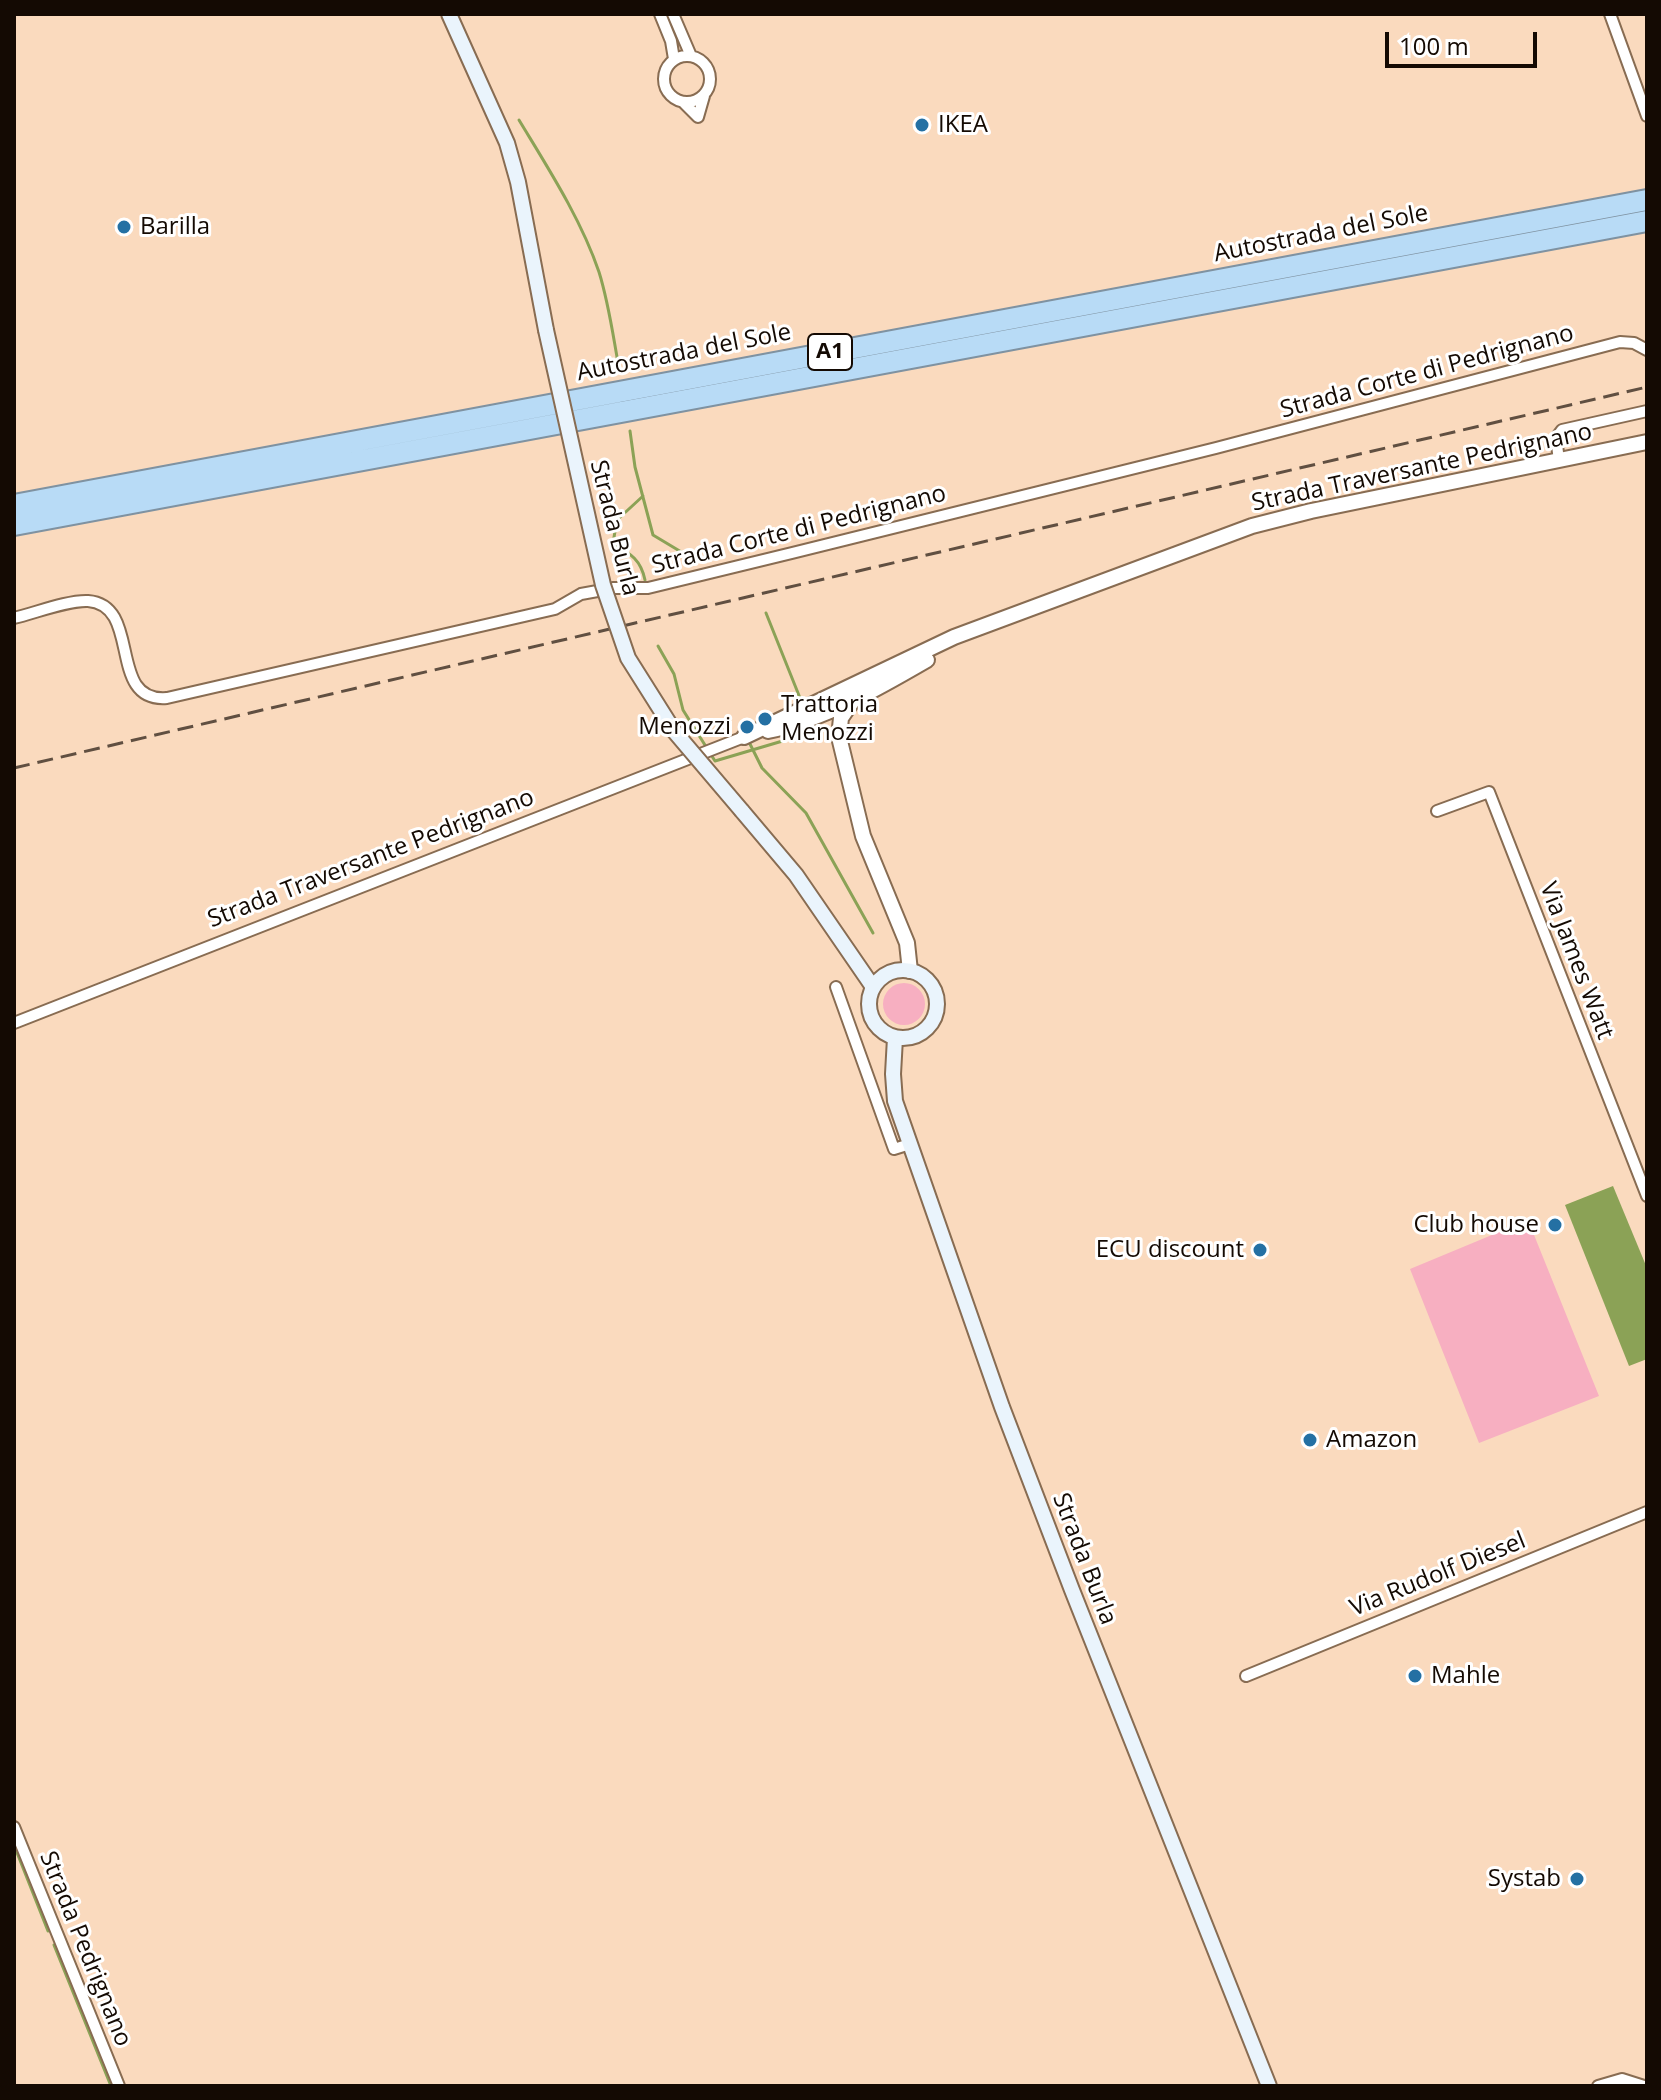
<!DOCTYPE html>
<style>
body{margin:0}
#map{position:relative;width:1661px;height:2100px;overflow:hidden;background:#fadabe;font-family:"Open Sans",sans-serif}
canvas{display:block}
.frame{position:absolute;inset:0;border:16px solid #140a03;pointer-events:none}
.scale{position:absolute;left:1385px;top:32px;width:152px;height:36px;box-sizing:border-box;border:4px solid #140a03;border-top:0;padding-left:10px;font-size:24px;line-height:28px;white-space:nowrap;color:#140a03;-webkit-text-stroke:6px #fff;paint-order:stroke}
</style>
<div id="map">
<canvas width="1661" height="2100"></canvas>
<div class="frame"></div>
<div class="scale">100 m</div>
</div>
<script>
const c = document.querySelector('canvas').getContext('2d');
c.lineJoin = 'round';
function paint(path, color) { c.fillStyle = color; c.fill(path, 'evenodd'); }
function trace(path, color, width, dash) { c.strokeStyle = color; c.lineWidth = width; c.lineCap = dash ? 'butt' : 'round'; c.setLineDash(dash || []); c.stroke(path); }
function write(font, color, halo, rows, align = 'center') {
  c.font = font + ' "Open Sans",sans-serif'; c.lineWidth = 6; c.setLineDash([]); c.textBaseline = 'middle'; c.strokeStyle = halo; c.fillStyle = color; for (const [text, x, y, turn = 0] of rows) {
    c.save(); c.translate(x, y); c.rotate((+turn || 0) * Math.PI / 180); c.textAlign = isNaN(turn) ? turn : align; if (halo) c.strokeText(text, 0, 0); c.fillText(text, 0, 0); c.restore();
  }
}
paint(new Path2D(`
 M883 1004a21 21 0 1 1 42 0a21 21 0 1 1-42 0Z
 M1528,1220L1599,1396L1479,1443L1410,1269Z`), '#f7afc1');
paint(new Path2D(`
 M1613,1186L1647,1268V1359L1629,1366L1565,1205Z`), '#8ba256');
trace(new Path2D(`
 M519,120C548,168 581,219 599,272C609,304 613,336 619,368
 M630,431L635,467L653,535L683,553L690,565
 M643,496L617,520L613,543C631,554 641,560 645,580
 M766,613L802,703
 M658,646L674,674L683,710L715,761L813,732
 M749,742L762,768L806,813L873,933
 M14,1845L48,1931
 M54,1945L111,2086`), '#8ba256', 3);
const minor = new Path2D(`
 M660,14L671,41L674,59
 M673,14L691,56
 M1610,14L1647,116
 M664 79a23 23 0 1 1 46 0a23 23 0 1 1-46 0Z
 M684,103L698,117L704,96
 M1559,460L1556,438L1562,430L1647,411
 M14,618C35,613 68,600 88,601C143,605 106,703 167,698L555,609L581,594L614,588H648L792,553L1216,448L1620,342L1634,343L1647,350
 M1437,811L1489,792L1647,1196
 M836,987L894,1149L910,1144
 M14,1023L744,737
 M1246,1676L1647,1512
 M14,1827L119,2086
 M1598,2086L1622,2079L1644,2086`);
const tertiary = new Path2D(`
 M854,699L841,718L839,737L863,836L907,943L910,971
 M768,731C825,719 877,689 927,660
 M744,737L954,637L1252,526L1311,511L1647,442`);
const secondary = new Path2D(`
 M449,14L507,143L518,182L546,330
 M742,811L796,875L873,987
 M869 1004a34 34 0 1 1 68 0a34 34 0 1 1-68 0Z
 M895,1038L893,1074L895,1101L1002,1407L1072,1590L1269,2086`);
const motorway = new Path2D(`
 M14,505L1647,200
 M14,525L1647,221`);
trace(minor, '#886c52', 14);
trace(tertiary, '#886c52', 18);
trace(secondary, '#886c52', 18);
trace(motorway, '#7f92a1', 24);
trace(minor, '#fff', 10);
trace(tertiary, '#fff', 14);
trace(secondary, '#eaf4fc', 14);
trace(motorway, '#b8dbf6', 20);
trace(new Path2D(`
 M14,768L1647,387`), '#604f41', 3, [16, 8]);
const secondaryBridge = new Path2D(`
 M546,330L603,585L628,658L674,731L742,811`);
trace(secondaryBridge, '#886c52', 18, []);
trace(secondaryBridge, '#eaf4fc', 14);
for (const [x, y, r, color] of [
 [922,125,8,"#2470a3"],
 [124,227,8,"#2470a3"],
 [765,719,8,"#2470a3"],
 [747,727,8,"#2470a3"],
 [1555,1225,8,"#2470a3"],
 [1260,1250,8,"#2470a3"],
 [1310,1440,8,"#2470a3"],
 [1415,1676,8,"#2470a3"],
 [1577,1879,8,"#2470a3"]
]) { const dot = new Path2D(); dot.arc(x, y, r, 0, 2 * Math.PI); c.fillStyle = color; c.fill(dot); trace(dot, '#fff', 3); }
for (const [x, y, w] of [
 [830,352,44]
]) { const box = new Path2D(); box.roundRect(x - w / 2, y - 18, w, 36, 6); c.fillStyle = '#fff'; c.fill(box); trace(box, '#140a03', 2); }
write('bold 22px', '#140a03', null, [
 ["A1",830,352]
]);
write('24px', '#140a03', '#fff', [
 ["IKEA",938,125],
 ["Barilla",140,227],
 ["Trattoria",781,705],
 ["Menozzi",781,733],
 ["Menozzi",731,727,"right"],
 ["Club house",1539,1225,"right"],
 ["ECU discount",1244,1250,"right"],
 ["Amazon",1326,1440],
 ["Mahle",1431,1676],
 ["Systab",1561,1879,"right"]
], 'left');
write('24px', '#140a03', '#fff', [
 ["Autostrada del Sole",1321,234,-11],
 ["Autostrada del Sole",684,353,-11],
 ["Strada Corte di Pedrignano",1427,372,-15],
 ["Strada Traversante Pedrignano",1422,468,-12],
 ["Strada Burla",614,528,76],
 ["Strada Corte di Pedrignano",799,530,-14],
 ["Strada Traversante Pedrignano",371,859,-21],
 ["Via James Watt",1576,961,69],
 ["Strada Burla",1084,1559,69],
 ["Via Rudolf Diesel",1438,1575,-22],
 ["Strada Pedrignano",85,1949,68]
]);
</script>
